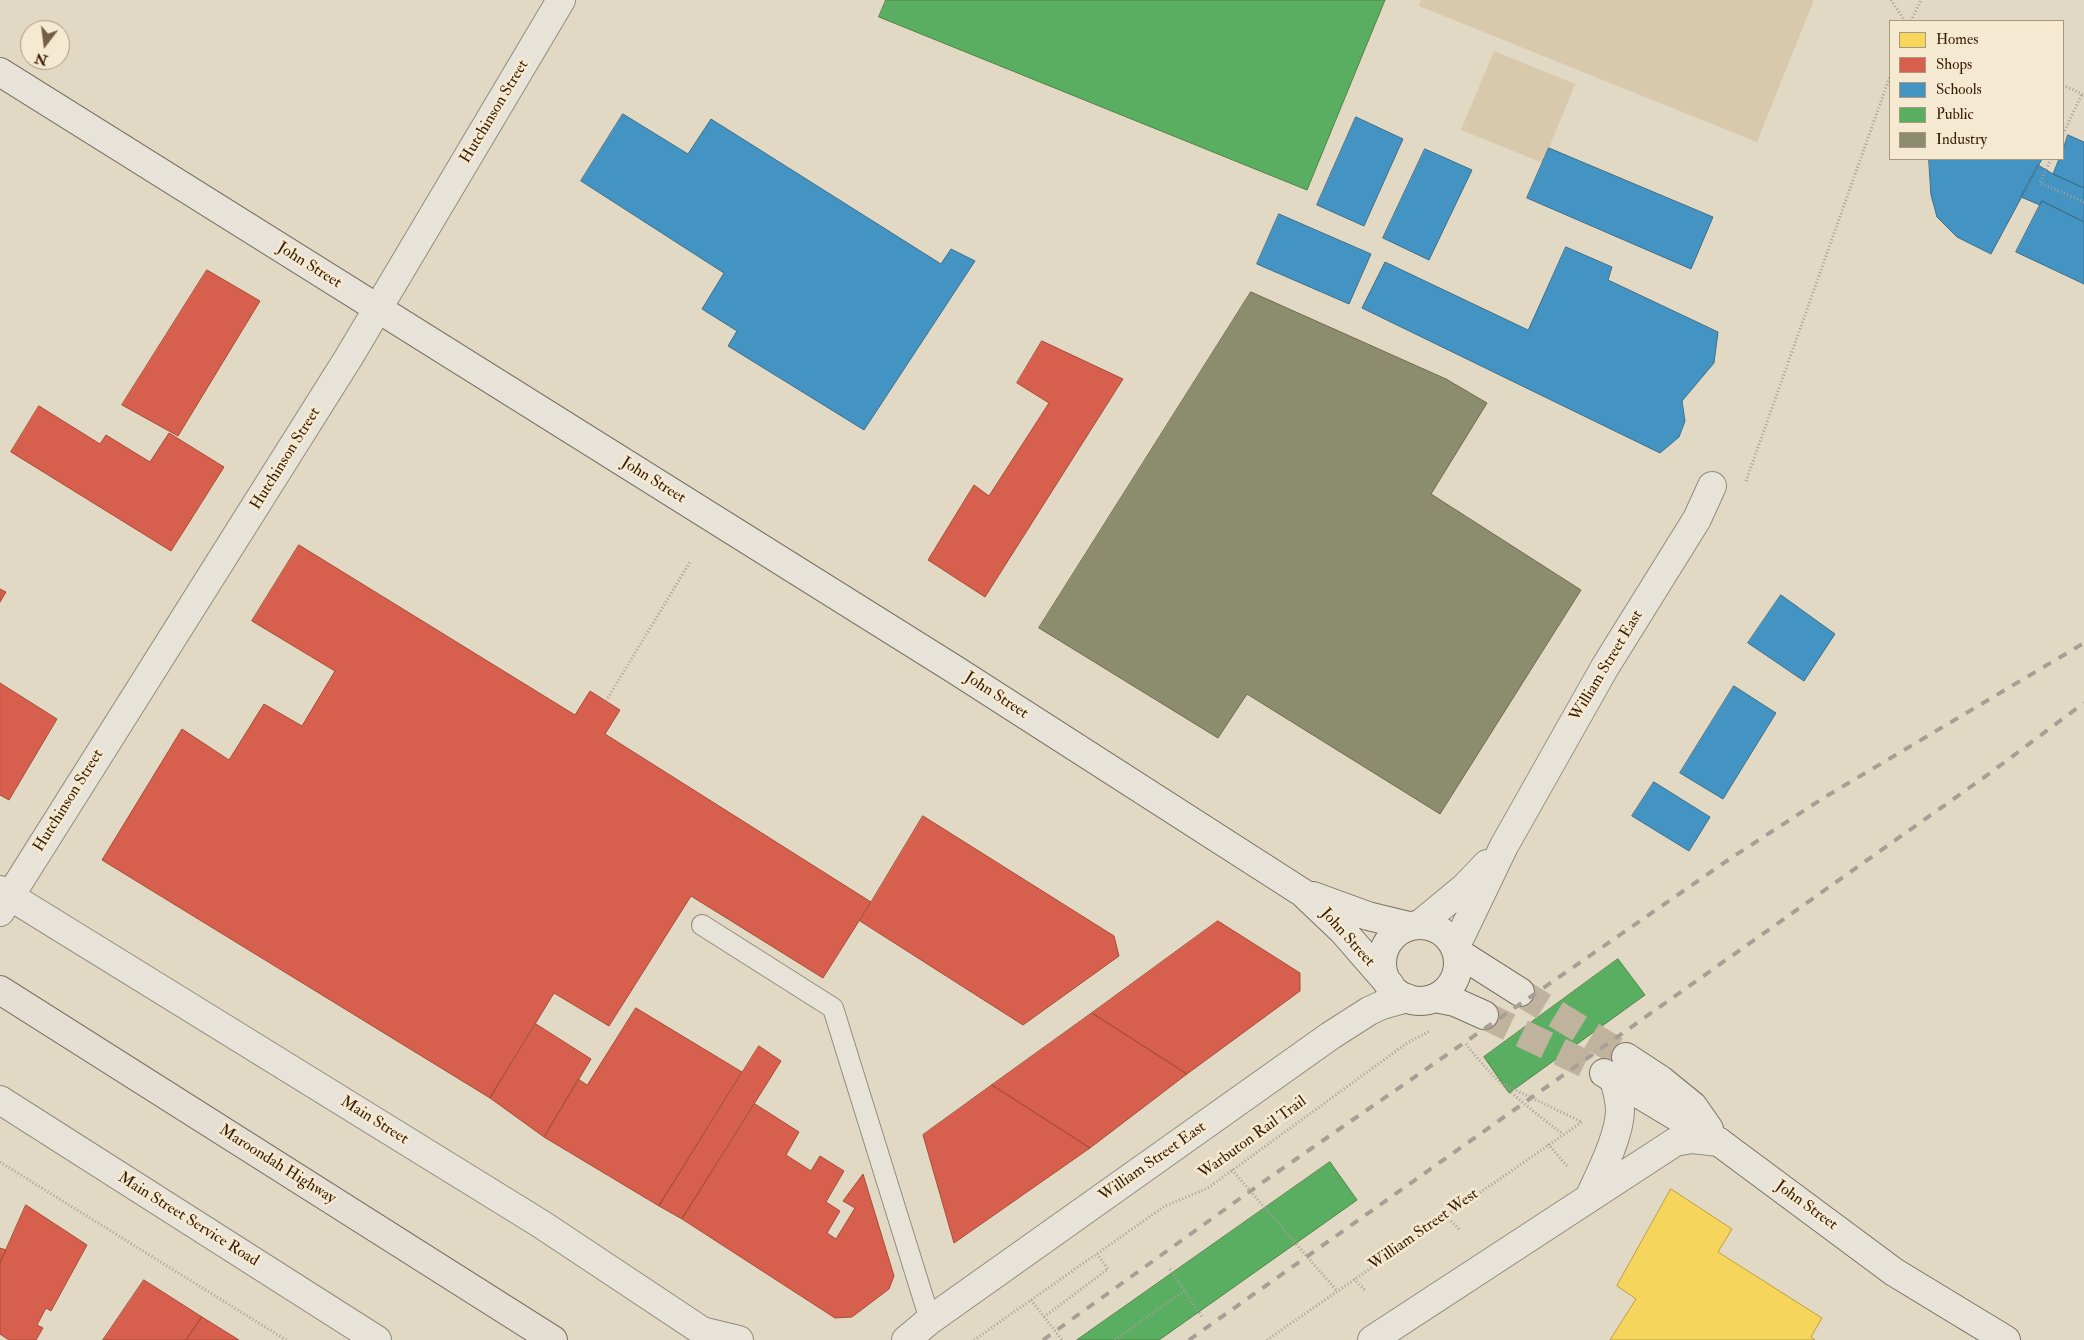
<!DOCTYPE html>
<style>
body{margin:0}
#map{position:relative;width:2084px;height:1340px;overflow:hidden;background:#e2d9c5;font-family:"IM FELL Double Pica",serif}
canvas{display:block}
.legend{position:absolute;left:1889px;top:20px;width:175px;height:140px;box-sizing:border-box;background:#f5e9d1;border:1px solid #a9977e;margin:0;padding:6px 9px;list-style:none;font-size:15px;color:#371c01}
.legend li{display:flex;align-items:center;gap:10px;height:25px}
.legend b{width:25px;border:1px solid #a9977e}
.north{position:absolute;left:20px;top:20px;width:50px;height:50px;box-sizing:border-box;background:#f5e9d1;border:1px solid #a9977e;border-radius:50%;rotate:195deg;font-size:14px;font-weight:700;line-height:20px;text-align:center;color:#371c01}
.north::after{content:'';display:block;margin:auto;width:18px;height:22px;background:#735e46;clip-path:polygon(50% 0,100% 100%,50% 72%,0 100%)}
</style>
<div id="map">
<canvas width="2084" height="1340"></canvas>
<ul class="legend">
<li><b style="height:14px;background:#f6d55c"></b>Homes</li>
<li><b style="height:14px;background:#d6604d"></b>Shops</li>
<li><b style="height:14px;background:#4393c3"></b>Schools</li>
<li><b style="height:14px;background:#5aae61"></b>Public</li>
<li><b style="height:14px;background:#8c8c6e"></b>Industry</li>
</ul>
<div class="north">N</div>
</div>
<script>
const c = document.querySelector('canvas').getContext('2d');
c.lineJoin = 'round';
function paint(path, color) { c.fillStyle = color; c.fill(path, 'evenodd'); }
function trace(path, color, width, dash) { c.strokeStyle = color; c.lineWidth = width; c.lineCap = dash ? 'butt' : 'round'; c.setLineDash(dash || []); c.stroke(path); }
function write(font, color, halo, rows, align = 'center') {
  c.font = font + ' "IM FELL Double Pica",serif'; c.lineWidth = 5; c.setLineDash([]); c.textBaseline = 'middle'; c.strokeStyle = halo; c.fillStyle = color; for (const [text, x, y, turn = 0] of rows) {
    c.save(); c.translate(x, y); c.rotate((+turn || 0) * Math.PI / 180); c.textAlign = isNaN(turn) ? turn : align; if (halo) c.strokeText(text, 0, 0); c.fillText(text, 0, 0); c.restore();
  }
}
paint(new Path2D(`
 M1421,0H1814L1757,142L1419,6Z
 M1494,51L1575,84L1543,163L1461,130Z`), '#d8c9ad');
const homes = new Path2D(`
 M1671,1189L1732,1229L1718,1252L1822,1318L1811,1337L1815,1340H1610L1636,1299L1617,1286Z`);
paint(homes, '#f6d55c');
trace(homes, '#bd9e41', 1);
const shops = new Path2D(`
 M207,270L260,301L178,436L122,405Z
 M1042,341L1123,379L985,597L928,560L974,485L989,496L1049,403L1017,383Z
 M39,406L100,444L106,435L150,462L169,433L224,467L171,551L11,452Z
 M299,545L575,715L590,691L620,710L605,734L871,902L823,978L691,896L609,1026L554,993L490,1098L102,860L182,729L229,760L264,704L302,726L335,671L252,621Z
 M0,589L6,592L0,602Z
 M0,683L57,719L9,800L0,795Z
 M923,816L1114,936L1119,956L1023,1025L860,921Z
 M1218,921L1300,973V991L1187,1074L1092,1013Z
 M636,1008L742,1072L659,1206L544,1137L578,1079L587,1085Z
 M1092,1013L1187,1074L1090,1148L992,1085Z
 M536,1024L591,1059L544,1137L490,1098Z
 M759,1046L781,1061L682,1219L659,1206Z
 M992,1085L1090,1148L954,1243L923,1135Z
 M755,1104L799,1132L786,1155L811,1171L820,1156L844,1171L826,1202L840,1211L827,1233L836,1239L855,1208L843,1201L863,1174L894,1276L889,1289L852,1317L835,1318L682,1219Z
 M26,1205L87,1245L51,1311L46,1308L37,1325L43,1328L36,1340H9L0,1334V1263Z
 M0,1248L6,1250L0,1263Z
 M144,1280L202,1317L186,1340H103Z
 M202,1317L239,1340H186Z`);
paint(shops, '#d6604d');
trace(shops, '#a64c36', 1);
const schools = new Path2D(`
 M623,114L688,154L711,119L941,264L951,249L975,261L864,430L728,346L737,331L702,309L724,273L581,181Z
 M1356,117L1403,139L1364,226L1317,205Z
 M2068,135L2084,142V188L2053,174L2059,159H2063V150Z
 M1549,148L1713,217L1691,269L1527,198Z
 M1425,149L1472,170L1429,260L1383,238Z
 M1929,159H2042L1991,254L1957,237L1937,217L1931,195Z
 M2038,165L2053,174L2084,188V222L2042,201L2040,205L2021,197Z
 M2042,201L2084,222V284L2016,252Z
 M1279,214L1371,254L1349,304L1257,264Z
 M1566,247L1612,267L1608,280L1718,332L1714,363L1682,401L1685,421L1679,437L1660,453L1362,308L1385,262L1528,330Z
 M1781,595L1835,634L1804,681L1748,643Z
 M1734,686L1776,713L1723,799L1680,773Z
 M1654,782L1710,817L1689,851L1632,816Z`);
paint(schools, '#4393c3');
trace(schools, '#3f6f89', 1);
const public = new Path2D(`
 M886,0H1385L1307,190L879,17Z
 M1618,959L1645,995L1509,1093L1484,1057Z
 M1330,1162L1357,1200L1159,1340H1077Z`);
paint(public, '#5aae61');
trace(public, '#508244', 1);
const industry = new Path2D(`
 M1251,292L1446,379L1487,403L1431,494L1581,590L1440,814L1247,694L1218,738L1039,628Z`);
paint(industry, '#8c8c6e');
trace(industry, '#726a4d', 1);
trace(new Path2D(`
 M1520,992L1626,1057
 M1484,1015L1604,1073`), '#c0b39e', 28, [28, 14]);
const service = new Path2D(`
 M702,925L833,1008L930,1320`);
const minor = new Path2D(`
 M0,890L541,1224L702,1331L739,1340
 M0,912L349,357L561,0
 M1419,925L1465,887L1487,864
 M1455,948L1504,846L1605,667L1697,519L1712,486
 M0,1100L377,1340
 M1590,1196C1600,1174 1620,1135 1620,1110C1620,1100 1617,1090 1614,1079
 M906,1340L930,1320L1330,1036L1369,1011L1382,1005L1407,998
 M1372,1340L1675,1142L1692,1139L1719,1142`);
const secondary = new Path2D(`
 M0,72L954,669L1303,893L1342,930L1390,985
 M1313,896L1368,916L1409,926
 M1382 963a38 38 0 1 1 76 0a38 38 0 1 1-76 0Z
 M1457,952L1520,992
 M1435,998L1455,1002L1484,1015
 M1626,1057L1661,1080L1693,1106L1709,1129
 M1604,1073L1719,1142L1894,1272L2006,1340`);
const trunk = new Path2D(`
 M0,990L553,1340`);
trace(service, '#938b7c', 22);
trace(minor, '#938b7c', 30);
trace(secondary, '#7a7163', 30);
trace(trunk, '#7a7163', 30);
trace(new Path2D(`
 M1891,0L1905,21
 M1911,21L1921,0
 M2063,85L2084,95
 M2063,134L2082,94
 M2051,159L2040,183L2084,202
 M1746,481L1890,76
 M606,701L690,562
 M1466,1044C1493,1080 1528,1108 1563,1134
 M1548,1144L1567,1166
 M0,1162L286,1340
 M1232,1170L1337,1291
 M1446,1216L1460,1230
 M1170,1269L1202,1317
 M1354,1279L1366,1291
 M1031,1300L1062,1340
 M1044,1317L1108,1269L1097,1254
 M974,1340L1165,1206L1208,1188L1407,1043L1430,1031
 M1115,1340L1184,1291
 M1267,1340L1582,1122L1503,1084`), '#a69f95', 3, [1, 2.5]);
trace(service, '#e8e3d9', 20);
trace(minor, '#e8e3d9', 28);
trace(secondary, '#e8e3d9', 28);
trace(trunk, '#e5ded3', 28);
trace(new Path2D(`
 M1043,1340L1263,1182L1731,858L1825,797L2084,643
 M1189,1340L1986,776L2084,703`), '#a69f95', 4, [9, 9]);
write('16px', '#371c01', '#f5e9d1', [
 ["Hutchinson Street",495,112,-59],
 ["John Street",309,266,32],
 ["Hutchinson Street",286,459,-58],
 ["John Street",653,481,32],
 ["William Street East",1607,666,-59],
 ["John Street",996,696,33],
 ["Hutchinson Street",69,801,-58],
 ["John Street",1347,938,48],
 ["Main Street",374,1121,32],
 ["Warbuton Rail Trail",1253,1138,-36],
 ["William Street East",1153,1162,-35],
 ["Maroondah Highway",277,1165,32],
 ["John Street",1806,1206,36],
 ["Main Street Service Road",188,1220,32],
 ["William Street West",1424,1230,-35]
]);
</script>
